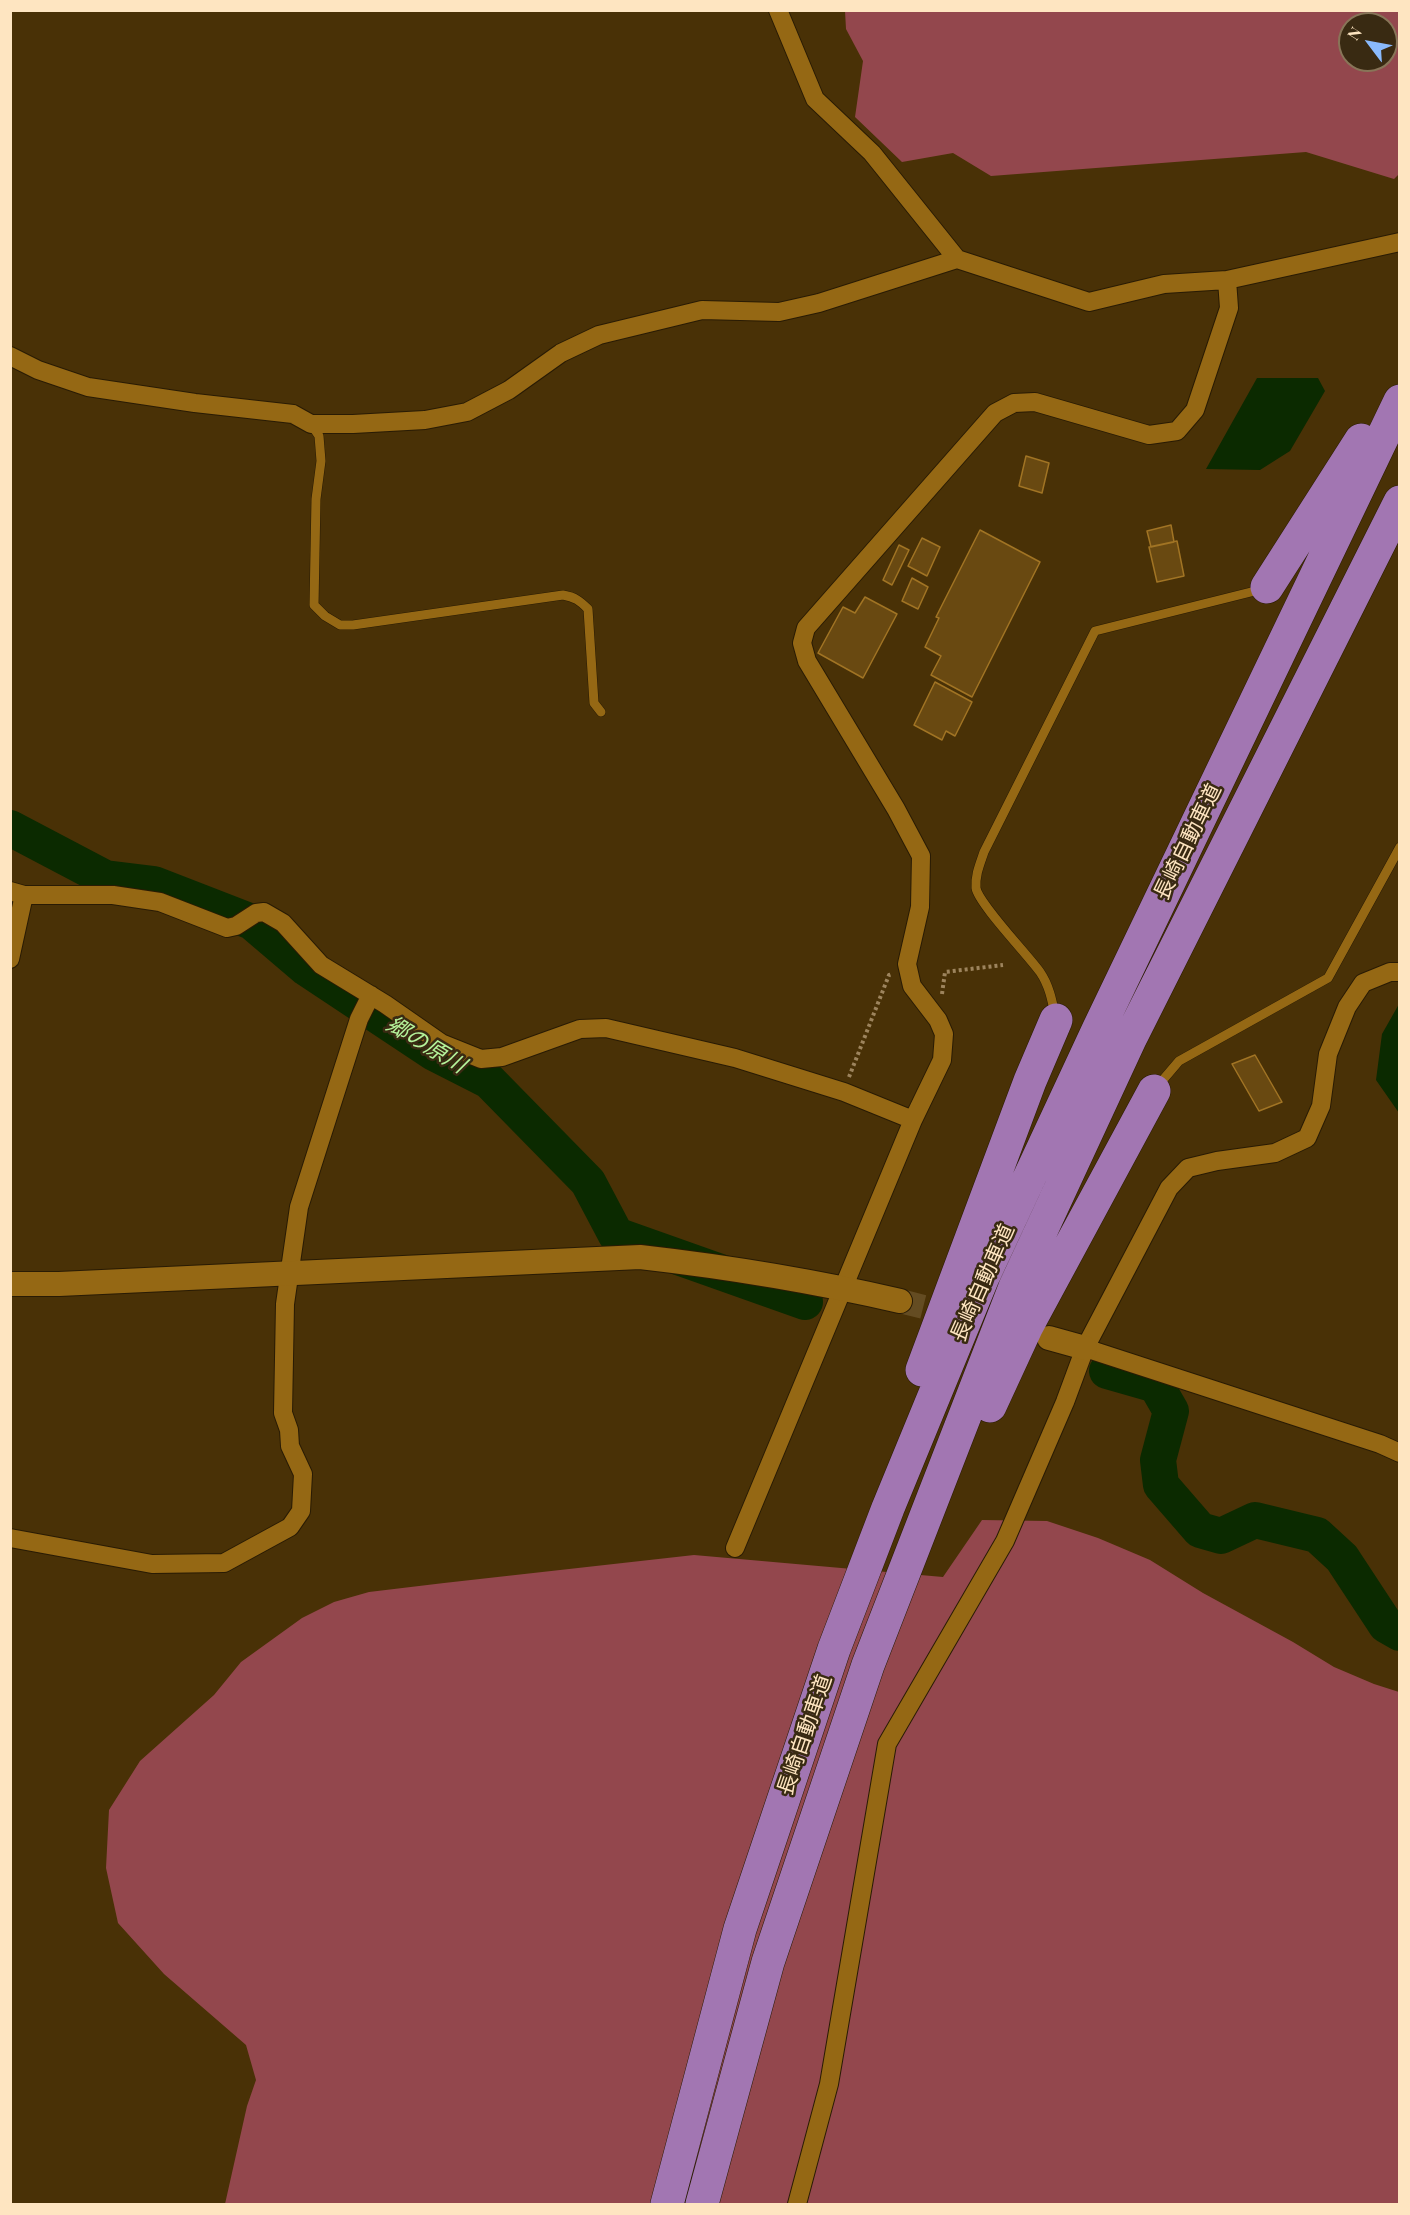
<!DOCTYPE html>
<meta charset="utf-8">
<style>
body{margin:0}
#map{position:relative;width:1410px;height:2215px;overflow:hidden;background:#493106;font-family:"Playfair Display",serif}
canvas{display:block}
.frame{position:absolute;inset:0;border:12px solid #fee5c1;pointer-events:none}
.north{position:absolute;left:1338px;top:12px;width:60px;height:60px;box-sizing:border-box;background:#392a12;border:2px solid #887558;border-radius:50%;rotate:302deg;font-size:16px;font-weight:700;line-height:24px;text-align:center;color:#fee5c1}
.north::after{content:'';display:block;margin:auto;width:21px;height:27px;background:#8abafc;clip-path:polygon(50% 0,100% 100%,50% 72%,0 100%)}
</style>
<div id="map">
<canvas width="1410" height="2215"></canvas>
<div class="frame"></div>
<div class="north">N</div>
</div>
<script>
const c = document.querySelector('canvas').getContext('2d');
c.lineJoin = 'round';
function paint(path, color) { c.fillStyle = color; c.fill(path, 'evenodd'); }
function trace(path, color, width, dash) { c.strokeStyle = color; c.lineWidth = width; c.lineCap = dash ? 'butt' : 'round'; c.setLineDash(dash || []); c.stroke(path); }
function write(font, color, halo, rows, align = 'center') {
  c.font = font + ' "Playfair Display","Noto Sans JP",serif'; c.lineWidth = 5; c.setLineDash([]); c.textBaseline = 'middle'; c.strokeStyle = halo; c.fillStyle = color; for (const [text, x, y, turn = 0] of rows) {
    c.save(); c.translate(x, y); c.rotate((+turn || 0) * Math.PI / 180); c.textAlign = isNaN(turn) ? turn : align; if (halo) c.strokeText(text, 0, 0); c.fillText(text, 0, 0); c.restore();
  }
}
paint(new Path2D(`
 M845,11H1399V174L1394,179L1306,152L991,176L953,153L902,162L855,117L863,61L846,29ZM1350,24H1386V60H1350Z
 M982,1520L1047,1521L1098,1538L1150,1560L1203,1593L1293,1642L1334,1667L1374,1684L1399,1692V2204H225L247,2106L256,2080L246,2045L164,1974L118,1923L106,1868L109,1810L140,1761L214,1695L241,1662L302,1618L334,1602L369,1592L444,1583L694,1555L943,1577Z`), '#93474d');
paint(new Path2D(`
 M1257,378H1318L1325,391L1290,451L1260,470L1206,469Z
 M1399,1004V1113L1376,1080L1382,1034Z`), '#0b2a00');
trace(new Path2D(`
 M10,828L105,878L154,884L252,922L306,968L434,1053L489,1081L588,1182L616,1235L805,1302
 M1107,1371L1156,1385L1171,1411L1158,1460L1161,1485L1200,1530L1221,1536L1255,1520L1317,1535L1342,1558L1386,1625L1400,1633`), '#0b2a00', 36);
const building = new Path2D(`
 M1026,456L1049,463L1042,493L1019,486Z
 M1171,525L1174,542L1151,547L1147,531Z
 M980,530L1040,562L972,697L931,675L941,656L925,647L939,618L936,617Z
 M922,538L940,547L927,576L908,566Z
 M1177,541L1184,576L1157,582L1149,547Z
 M899,545L909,550L892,585L883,580Z
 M912,578L928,587L918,609L902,601Z
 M865,597L897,614L863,678L818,653L843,607L855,613Z
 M935,682L972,702L955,736L946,731L942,740L914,725Z
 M1255,1055L1282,1102L1259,1111L1232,1064Z`);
paint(building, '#694911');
trace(building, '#a17424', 1.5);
trace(new Path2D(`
 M900,1301L960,1316`), '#644c22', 24, [24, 12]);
const service = new Path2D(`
 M311,424L319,436L321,461L316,499L314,605L325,616L340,625H353L563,595C575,597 580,601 588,609L594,703L601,712
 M1055,1015C1052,1000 1049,985 1040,972C1028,955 978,903 976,888C975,875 980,864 984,852L1095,631L1263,589
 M1156,1088L1179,1061L1328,978L1400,847`);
const minor = new Path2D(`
 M778,10L815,99L872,153L957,259L1089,302L1164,284L1227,280L1400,242
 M10,356L38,370L88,387L195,403L293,414L311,424H353L425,420L467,412L509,390L561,353L599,335L702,310L779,312L819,303L957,259
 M10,891L24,895H113L160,902L227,928L236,926L256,913L264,912L283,923L321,965L385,1004L441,1043L481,1059L502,1057L580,1029L606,1028L735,1058L844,1092L913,1120
 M10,959L24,895
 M1085,1348L1380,1444L1400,1453
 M10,1538L152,1564L224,1563L290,1527L301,1511L303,1474L290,1446L289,1430L283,1413L285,1304L299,1207L359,1019L371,995
 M735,1548L913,1120L942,1060L944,1034L938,1020L912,986L907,964L920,907L921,856L896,809L807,661L802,643L806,628L995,413L1014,403L1035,402L1149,435L1177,431L1195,410L1229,308L1227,280
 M797,2204L829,2084L887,1744L1005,1541L1065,1402L1085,1348L1169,1188L1188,1168L1217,1161L1275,1153L1307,1138L1321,1106L1328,1054L1347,1007L1363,983L1390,972H1400`);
const tertiary = new Path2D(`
 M10,1284H59L640,1257C728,1267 814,1281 900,1301
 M1049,1338L1085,1348`);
const motorway = new Path2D(`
 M1267,587L1361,440
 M922,1370L1030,1081L1056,1020
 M990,1406L1026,1328L1154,1091
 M667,2204L740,1929L834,1649L888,1508L983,1277L1098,1030L1400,401
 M702,2204L768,1962L868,1665L1015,1287L1130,1039L1400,502`);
trace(service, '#291b04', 10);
trace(minor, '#291b04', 20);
trace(tertiary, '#291b04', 26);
trace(motorway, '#291b04', 34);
trace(new Path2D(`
 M942,994L945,972L1003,965
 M849,1077L889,975L892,974`), '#9d845d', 4, [3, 3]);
trace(service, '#956814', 9);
trace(minor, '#956814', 18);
trace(tertiary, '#956814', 24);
trace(motorway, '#a276b2', 33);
write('21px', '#fee5c1', '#392a12', [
 ["長崎自動車道",1188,842,-64],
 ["長崎自動車道",983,1283,-66],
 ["長崎自動車道",805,1735,-71]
]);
write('italic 22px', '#b5f39b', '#392a12', [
 ["郷の原川",426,1045,31]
]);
</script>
